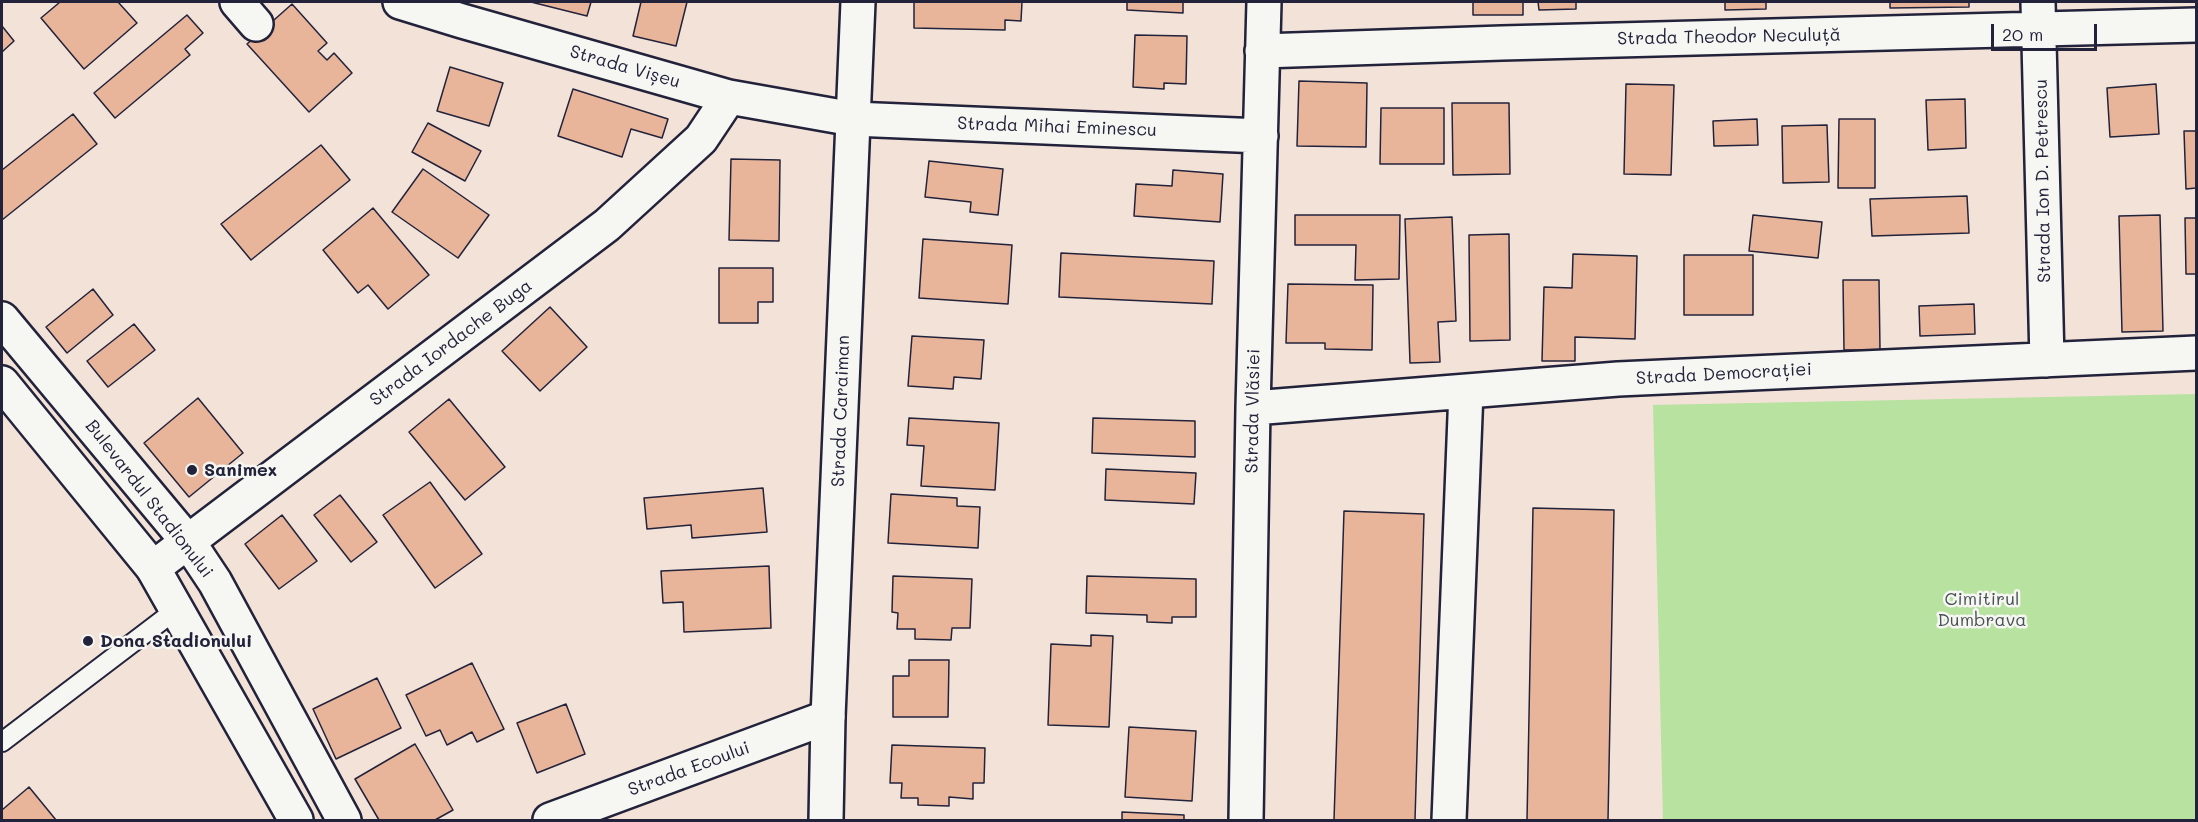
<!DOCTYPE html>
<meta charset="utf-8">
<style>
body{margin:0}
#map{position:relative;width:2198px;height:822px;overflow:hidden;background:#f2e2d8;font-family:Mali,sans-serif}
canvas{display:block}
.frame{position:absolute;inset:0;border:3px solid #22223b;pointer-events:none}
.scale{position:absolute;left:1991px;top:24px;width:106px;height:27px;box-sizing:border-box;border:3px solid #22223b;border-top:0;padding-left:8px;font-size:18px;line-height:21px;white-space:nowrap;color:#22223b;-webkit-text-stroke:4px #f6f6f2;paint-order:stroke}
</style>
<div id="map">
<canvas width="2198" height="822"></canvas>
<div class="frame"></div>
<div class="scale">20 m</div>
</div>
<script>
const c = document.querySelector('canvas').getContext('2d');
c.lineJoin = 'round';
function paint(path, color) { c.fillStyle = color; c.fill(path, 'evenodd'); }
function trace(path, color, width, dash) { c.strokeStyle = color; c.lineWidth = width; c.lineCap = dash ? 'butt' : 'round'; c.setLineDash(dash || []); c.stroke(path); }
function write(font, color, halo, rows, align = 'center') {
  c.font = font + ' Mali,sans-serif'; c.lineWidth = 5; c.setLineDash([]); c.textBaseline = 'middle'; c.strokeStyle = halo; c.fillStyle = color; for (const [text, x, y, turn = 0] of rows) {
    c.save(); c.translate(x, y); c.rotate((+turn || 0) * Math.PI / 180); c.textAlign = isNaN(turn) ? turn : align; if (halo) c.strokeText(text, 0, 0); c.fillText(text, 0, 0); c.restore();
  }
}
paint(new Path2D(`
 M2196,394V820H1663L1653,405Z`), '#b7e2a0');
const building = new Path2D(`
 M60,2H118L137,23L84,69L41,18Z
 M531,2H591L587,16Z
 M641,2H687L676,46L633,36Z
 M914,2H1022L1021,21L1005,20V30L914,28Z
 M1127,2H1183V13L1127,10Z
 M1473,2H1523V15H1473Z
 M1538,2H1576V9L1539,10Z
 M1725,2H1766V9L1725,10Z
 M1890,2H1969V7L1890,8Z
 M292,4L327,43L318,51L327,60L334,53L352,73L309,112L247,44Z
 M187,15L203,33L185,49L190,55L115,118L94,93Z
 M2,26L14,41L2,52Z
 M1135,35L1187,36L1186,84L1164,83V89L1133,87Z
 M450,67L503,83L489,126L437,111Z
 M1299,81L1367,83L1366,147L1297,146Z
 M1626,84L1674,85L1671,175L1624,174Z
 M2156,84L2159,134L2110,137L2107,88Z
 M573,89L668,119L662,138L631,129L622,157L558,136Z
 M1965,99L1966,148L1928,150L1926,100Z
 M1452,103H1509L1510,174L1453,175Z
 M1381,108H1444V164H1380Z
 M73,114L97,144L2,220V170Z
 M1757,119L1758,145L1714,146L1713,121Z
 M1839,119H1875V188H1838Z
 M428,123L481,151L465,181L412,152Z
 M1827,125L1829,182L1783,183L1782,126Z
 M2184,131H2196V188L2186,189Z
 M321,145L350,180L251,260L221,224Z
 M731,159L780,160L779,241L729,240Z
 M929,161L1003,169L998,215L970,212L971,202L925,197Z
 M423,169L489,215L458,258L392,212Z
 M1173,170L1223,174L1220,222L1134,216L1136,184L1172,186Z
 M1967,196L1969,233L1872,236L1870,199Z
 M373,208L429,275L388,309L368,285L358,293L323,250Z
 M1295,215H1400L1399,279L1355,280L1356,245H1295Z
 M1753,215L1822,222L1818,258L1749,251Z
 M2160,215L2163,331L2122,332L2119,216Z
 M1452,217L1456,321L1438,322L1440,362L1410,363L1405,219Z
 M2185,218H2196V274H2186Z
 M1509,234L1510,340L1470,341L1469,235Z
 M923,239L1012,245L1008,304L919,298Z
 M1061,253L1214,261L1212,304L1059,297Z
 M1573,254L1637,256L1635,339L1575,337V361H1542L1544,287L1572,288Z
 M1684,255H1753V315H1684Z
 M719,268H773V302H758V323H719Z
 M1843,280H1879L1880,350H1844Z
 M1288,284L1373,285L1372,350L1325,349V343H1286Z
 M93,289L113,315L67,353L46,327Z
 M1974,304L1975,334L1920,336L1919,306Z
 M550,307L587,347L540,391L502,351Z
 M134,324L155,350L108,387L87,361Z
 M912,336L984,340L981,379L954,377L953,389L908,386Z
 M198,398L243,453L189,497L144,443Z
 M449,399L505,467L465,500L409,432Z
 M909,418L999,423L995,490L921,486L924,446L907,445Z
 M1093,418L1195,421V457L1092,453Z
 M1106,469L1196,473L1194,504L1105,500Z
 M430,482L482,554L435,588L383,515Z
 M763,488L767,532L692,538L691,525L647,529L644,498Z
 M891,494L957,498V506L980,507L978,548L888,543Z
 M340,495L377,542L351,562L314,515Z
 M1533,508L1614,510L1608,820H1527Z
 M1344,511L1424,514L1415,820H1334Z
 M282,515L317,561L279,589L245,544Z
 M769,566L771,628L684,632L683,602L663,603L661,571Z
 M893,576L972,579L970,628H952L951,640L915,639V629H897L898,613L892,612Z
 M1087,576L1196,579V617H1172V623L1147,622V615L1086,613Z
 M1091,635L1113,636L1109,727L1048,725L1051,644L1091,646Z
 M909,660H949L948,717H893V676H909Z
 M472,663L504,729L477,742L472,732L447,745L440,730L426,736L406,695Z
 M377,678L401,728L336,759L313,709Z
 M566,704L585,754L537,773L517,723Z
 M1129,727L1196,731L1192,801L1125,797Z
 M415,744L453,810L435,820H379L355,779Z
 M892,745L985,748L984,783H973V799L949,797V806L918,805V798H901L902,783H890Z
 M29,787L56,820H2V810Z
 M1122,812L1184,815V820H1122Z`);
paint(building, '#e8b59a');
trace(building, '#22223b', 1.5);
const lane = new Path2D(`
 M2,742L177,609`);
const street = new Path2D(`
 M237,2L256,24
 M400,2L462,21L729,97L853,119L1261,136
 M2038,2L2047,360
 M1262,51L1502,43L2196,25
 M1253,408L1618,379L2196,353
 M153,568L607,225L701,139L729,97
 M550,820L828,717
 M1246,820L1253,408L1264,2
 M1449,820L1466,391`);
const secondary = new Path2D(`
 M2,319L189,543L215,582L344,820
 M2,383L153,568L296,820
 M826,820L828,717L858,2`);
trace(lane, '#22223b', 22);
trace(street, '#22223b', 38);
trace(secondary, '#22223b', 38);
trace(lane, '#f6f6f2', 18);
trace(street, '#f6f6f2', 33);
trace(secondary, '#f6f6f2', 33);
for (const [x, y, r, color] of [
 [192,470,6,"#22223b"],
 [88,641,6,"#22223b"]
]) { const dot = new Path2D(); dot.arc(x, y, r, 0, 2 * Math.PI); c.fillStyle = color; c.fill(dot); trace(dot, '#f6f6f2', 2); }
write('18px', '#22223b', '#f6f6f2', [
 ["Strada Theodor Neculuță",1729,37,-1],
 ["Strada Vișeu",625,67,16],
 ["Strada Mihai Eminescu",1057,127,2],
 ["Strada Ion D. Petrescu",2043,181,-91],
 ["Strada Iordache Buga",451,343,-37],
 ["Strada Democrației",1724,374,-3],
 ["Strada Caraiman",841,411,-88],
 ["Strada Vlăsiei",1253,411,-89],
 ["Bulevardul Stadionului",149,499,52],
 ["Strada Ecoului",689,769,-20]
]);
write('bold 18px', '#22223b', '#f6f6f2', [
 ["Sanimex",204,470],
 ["Dona Stadionului",100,641]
], 'left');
write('18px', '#475254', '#f6f6f2', [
 ["Cimitirul",1982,599],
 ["Dumbrava",1982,620]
]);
</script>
